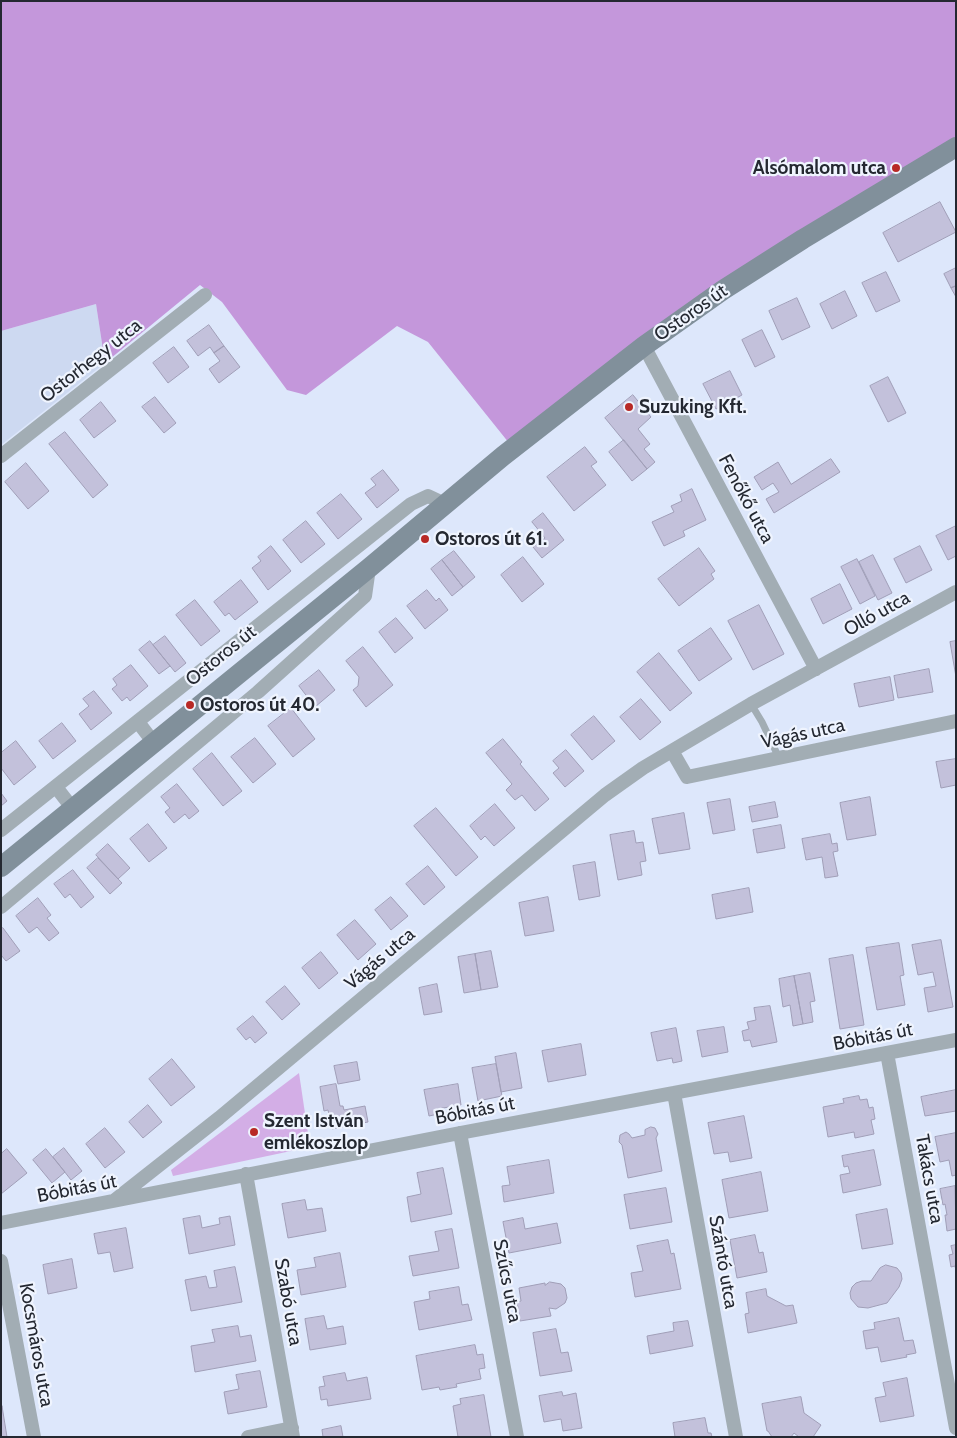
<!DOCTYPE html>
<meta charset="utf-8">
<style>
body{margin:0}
#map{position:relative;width:957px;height:1438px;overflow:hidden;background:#dde7fb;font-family:Cabin,sans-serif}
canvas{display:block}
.frame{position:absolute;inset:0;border:2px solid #242831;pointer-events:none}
</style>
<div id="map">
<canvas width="957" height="1438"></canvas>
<div class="frame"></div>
</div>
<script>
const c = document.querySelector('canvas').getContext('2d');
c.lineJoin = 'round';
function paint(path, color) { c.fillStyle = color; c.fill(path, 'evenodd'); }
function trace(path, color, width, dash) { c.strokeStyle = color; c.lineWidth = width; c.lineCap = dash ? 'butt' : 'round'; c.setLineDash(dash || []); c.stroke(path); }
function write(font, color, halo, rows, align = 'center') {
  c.font = font + ' Cabin,sans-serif'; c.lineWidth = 4.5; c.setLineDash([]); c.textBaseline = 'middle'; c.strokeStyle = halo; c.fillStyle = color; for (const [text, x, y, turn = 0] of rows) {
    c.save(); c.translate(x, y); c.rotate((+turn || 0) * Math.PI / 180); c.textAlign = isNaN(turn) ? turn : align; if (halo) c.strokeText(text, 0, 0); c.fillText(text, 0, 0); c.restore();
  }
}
paint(new Path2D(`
 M96,304L105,363L1,445V331Z`), '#cdd9f1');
paint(new Path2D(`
 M299,1073L310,1147L173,1176L171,1170Z`), '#d3aee6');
paint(new Path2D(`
 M1,1H956V139L509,443L428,342L397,326L306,395L287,390L222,302L200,285L105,363L96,304L1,331Z`), '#c497db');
const building = new Path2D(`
 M940,202L956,232L898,262L883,233Z
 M956,268V286L951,288L944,274Z
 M886,272L900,301L876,312L862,283Z
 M956,286V297L951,288Z
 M845,291L857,316L832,329L820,304Z
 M797,298L810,327L782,340L769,311Z
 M209,325L224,346L214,353L210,347L198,356L187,341Z
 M762,330L775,357L755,367L742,340Z
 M224,346L240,367L219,383L209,369L220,361L214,353Z
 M174,347L189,367L168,383L153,363Z
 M730,371L742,395L716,409L703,384Z
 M888,377L906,413L888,422L870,386Z
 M633,395L651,417L638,429L650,444L644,449L655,462L647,469L605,418Z
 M155,397L176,423L164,433L142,407Z
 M101,402L116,421L94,438L80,420Z
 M65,432L108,485L93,498L49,444Z
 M624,440L647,469L632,481L609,452Z
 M585,447L597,462L591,466L606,485L574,511L547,477Z
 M831,459L840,472L774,513L766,499L779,492L773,483L762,490L754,477L778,462L791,484Z
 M26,463L49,491L28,509L5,482Z
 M383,470L399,490L377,508L365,493L376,485L371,479Z
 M692,489L706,520L683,531L685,536L664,546L652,522L674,512L671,506L682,501L680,495Z
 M341,494L362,519L338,539L317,513Z
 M543,513L564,540L542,558L533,547L545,538L532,522Z
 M306,521L325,544L301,563L283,540Z
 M956,526V556L948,560L936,536Z
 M271,546L291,571L268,590L252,568L261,561L258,557Z
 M920,546L932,570L906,583L894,559Z
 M699,548L715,571L711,574L714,579L679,606L658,579Z
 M454,551L475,577L463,587L442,560Z
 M873,555L892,593L878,600L859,562Z
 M523,557L544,584L522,602L501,575Z
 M857,559L875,596L860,604L841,567Z
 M442,560L463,587L452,596L431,569Z
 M241,580L258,602L235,620L229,613L225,616L214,602Z
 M840,584L852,609L823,624L811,599Z
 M427,590L436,601L439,598L448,610L425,629L407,606Z
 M195,600L220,631L201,646L176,615Z
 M759,605L784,654L753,670L728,621Z
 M396,618L413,638L395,653L379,632Z
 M711,628L732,659L699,681L678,651Z
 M165,636L186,663L175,672L153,645Z
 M150,641L170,666L159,674L139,650Z
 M956,641V677L950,642Z
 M363,647L393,685L366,707L353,690L358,686L359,677L346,661Z
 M659,653L692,693L670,711L637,672Z
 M131,665L148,686L130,701L127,697L122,701L112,689L117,685L113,679Z
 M929,669L933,692L898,698L894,676Z
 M319,670L335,690L315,707L299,686Z
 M890,677L894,700L859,707L854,684Z
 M94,691L112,713L91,730L79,714L89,706L83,699Z
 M641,699L661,722L640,740L620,717Z
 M291,708L315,739L293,757L268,726Z
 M594,716L615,741L592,760L571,735Z
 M62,723L76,741L53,759L39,741Z
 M255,738L276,764L253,783L231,757Z
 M503,739L522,762L520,764L549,799L535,811L522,795L515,800L506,790L512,784L486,753Z
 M16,741L36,767L14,785L1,768V753Z
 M566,750L584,771L565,787L553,773L559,768L553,761Z
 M212,753L242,791L223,806L193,769Z
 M956,759V785L941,788L936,762Z
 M177,784L199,811L189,819L185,814L174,823L165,812L170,808L161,797Z
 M1,793L7,801L1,806Z
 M870,797L876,835L847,840L840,803Z
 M730,799L735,830L713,834L707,803Z
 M775,802L778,817L752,822L749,807Z
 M495,804L515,828L494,846L485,836L481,840L470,826Z
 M436,808L478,857L456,876L414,826Z
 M684,813L690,849L659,854L652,819Z
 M148,824L167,848L149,862L130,839Z
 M781,825L785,848L757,853L753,830Z
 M634,831L636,843L643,842L646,861L640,862L642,875L618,880L610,835Z
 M830,834L832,844L837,843L838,851L833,852L838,876L825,878L822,857L806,860L802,839Z
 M108,844L130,868L118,879L96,855Z
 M98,858L122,883L110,894L87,868Z
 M595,862L600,896L579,900L573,866Z
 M428,866L445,887L424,905L406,884Z
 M73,870L94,897L81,908L70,894L65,898L54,884Z
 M749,888L753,912L716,919L712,895Z
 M391,897L408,916L391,930L375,910Z
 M548,897L554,931L525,936L519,903Z
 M38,898L51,915L47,918L59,933L49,941L37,927L29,933L16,916Z
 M355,920L376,944L358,960L337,935Z
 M3,928L20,951L6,961L1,955V929Z
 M941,940L953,1007L928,1012L924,988L936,986L933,972L918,975L912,945Z
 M899,943L904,975L900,976L905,1005L877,1010L866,948Z
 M491,951L498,987L481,990L475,954Z
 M321,952L338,973L319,989L302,968Z
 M475,954L481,990L464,993L458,957Z
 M853,955L864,1025L840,1029L829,959Z
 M810,973L815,1001L810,1002L813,1022L803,1024L794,976Z
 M794,976L803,1024L793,1026L790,1005L783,1007L779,979Z
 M437,984L442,1012L424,1015L419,988Z
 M285,986L300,1004L282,1020L266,1002Z
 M770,1006L777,1042L752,1047L750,1040L744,1041L742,1031L749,1029L747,1022L756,1020L754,1008Z
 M253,1016L267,1033L255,1043L250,1037L246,1040L237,1029Z
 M724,1027L728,1052L702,1057L697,1031Z
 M676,1028L682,1061L673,1063L672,1058L657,1061L651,1033Z
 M581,1044L586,1075L548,1082L542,1051Z
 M516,1053L522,1088L501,1092L495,1057Z
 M172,1059L195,1087L171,1106L149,1079Z
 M357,1062L360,1080L338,1084L334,1066Z
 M496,1064L502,1096L478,1101L472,1068Z
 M336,1084L340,1106H343L344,1110L365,1106L368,1122L332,1129L328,1110L324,1111L320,1087Z
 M458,1084L461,1105L437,1109L438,1114L429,1116L424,1090Z
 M956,1090V1111L925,1116L921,1097Z
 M859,1096L860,1100L867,1099L869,1108L873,1107L875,1119L871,1120L874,1134L855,1138L854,1132L828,1137L823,1107L844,1103L843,1099Z
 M148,1105L162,1122L143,1138L129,1122Z
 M744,1116L752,1158L730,1162L728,1152L714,1154L708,1123Z
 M651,1127L655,1128L658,1134L656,1138L662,1171L628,1178L622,1145L619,1142L620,1135L626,1132L629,1134L632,1138L645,1135V1130Z
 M105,1128L125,1152L105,1168L86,1144Z
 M956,1133V1175L952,1176L949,1160L940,1162L935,1137Z
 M64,1148L82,1171L71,1180L53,1157Z
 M7,1149L27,1173L1,1194V1154Z
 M46,1149L65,1172L52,1183L33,1160Z
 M874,1150L881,1185L843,1193L840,1175L850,1173L848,1166L844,1167L842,1156Z
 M549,1160L554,1193L504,1202L502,1186L510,1185L507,1167Z
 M443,1168L452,1214L411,1222L407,1197L421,1194L417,1173Z
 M761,1172L768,1211L729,1218L722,1180Z
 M955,1186L956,1229L947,1231L945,1215H947L945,1204L943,1205L940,1189Z
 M666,1188L672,1222L630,1229L624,1195Z
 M305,1200L307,1210L322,1208L326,1231L288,1238L282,1204Z
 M887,1209L893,1244L862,1249L856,1215Z
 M200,1216L202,1228L220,1224L219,1218L230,1216L235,1245L189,1254L183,1219Z
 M523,1218L525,1229L557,1223L561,1243L509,1253L503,1222Z
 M126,1228L133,1268L114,1272L110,1252L98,1254L94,1234Z
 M452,1229L459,1268L413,1276L409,1256L439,1251L435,1232Z
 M755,1235L759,1253L763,1252L767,1272L737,1278L730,1240Z
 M668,1240L671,1254L674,1253L681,1289L635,1297L631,1273L643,1271L637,1246Z
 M956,1245V1271L955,1266L951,1267L949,1255L953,1254L951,1246Z
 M340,1253L346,1287L301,1295L297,1270L316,1267L314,1258Z
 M72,1259L77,1288L48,1294L43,1265Z
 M886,1265L897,1268L901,1273L902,1279L899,1287L887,1303L868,1308L858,1307L851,1299L850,1293L852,1287L856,1283L862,1281H871L880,1268Z
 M235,1267L242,1302L191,1311L185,1280L206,1276L209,1288L217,1287L214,1271Z
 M550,1282L561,1284L565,1288L567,1298L565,1303L556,1309L549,1308L551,1316L520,1321L517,1302L521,1301L519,1288L545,1283V1285Z
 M459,1287L462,1305L468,1304L472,1320L419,1330L414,1302L430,1299L429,1292Z
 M766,1289L767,1296L786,1306L793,1305L797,1323L748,1333L745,1314L749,1313L746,1293Z
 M324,1316L327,1329L343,1326L346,1344L310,1350L305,1319Z
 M899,1318L904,1341L913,1340L916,1353L906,1355L907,1357L881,1362L878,1347L866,1349L863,1331L875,1329L874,1323Z
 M688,1321L693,1346L650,1354L647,1336L674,1331L673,1323Z
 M238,1326L240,1337L251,1335L256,1361L195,1372L191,1346L215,1342L212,1330Z
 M556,1329L561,1353L568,1352L572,1371L540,1376L533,1333Z
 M475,1345L477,1355L483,1354L485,1368L479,1369L481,1379L456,1384L457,1387L440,1390L439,1387L422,1390L416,1356Z
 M260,1371L267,1407L228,1414L224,1392L239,1389L236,1375Z
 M345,1373L347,1381L367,1377L371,1399L328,1406L327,1399L321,1400L319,1387L325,1386L323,1377Z
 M907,1378L914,1416L880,1422L875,1398L886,1396L883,1383Z
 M562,1392L563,1396L576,1393L582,1428L563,1431L561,1419L544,1422L539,1396Z
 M484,1395L491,1437H458L453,1406L461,1404L460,1399Z
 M801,1397L804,1413L821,1425L813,1437H799L794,1433L791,1437H772L768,1431H767L762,1404Z
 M2,1406L7,1437H1Z
 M705,1418L708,1433H711L712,1437H675L673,1423Z
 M341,1426L343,1437H323L322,1430Z`);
paint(building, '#c3c1db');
trace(building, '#a09eb7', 1);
trace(new Path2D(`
 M751,704L762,722L779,758`), '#a2adb4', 7);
trace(new Path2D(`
 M644,346L816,669
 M1,456L205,295
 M138,722L154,743
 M672,751L687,777L956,721
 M56,787L73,809
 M1,830L411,504L428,496L445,504
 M1,907L258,692L365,596L369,568
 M887,1053L956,1428
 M674,1093L736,1437
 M460,1133L517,1437
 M246,1174L293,1437
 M115,1200L219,1118L605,795L643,768L751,704L956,592
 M1,1223L460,1133L956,1040
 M1,1261L34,1437
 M248,1437L292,1428`), '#a2adb4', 14);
trace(new Path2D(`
 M1,867L369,568L503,456L644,346L723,290L803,239L956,147`), '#81909b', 20);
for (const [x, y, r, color] of [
 [896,168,5,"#b82926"],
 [629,407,5,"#b82926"],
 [425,539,5,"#b82926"],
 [190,705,5,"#b82926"],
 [254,1132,5,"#b82926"]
]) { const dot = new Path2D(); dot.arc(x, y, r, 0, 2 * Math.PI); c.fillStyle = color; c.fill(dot); trace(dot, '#eff4fe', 2); }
write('bold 19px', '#242831', '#eff4fe', [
 ["Alsómalom utca",886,168,"right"],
 ["Suzuking Kft.",639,407],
 ["Ostoros út 61.",435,539],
 ["Ostoros út 40.",200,705],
 ["Szent István",264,1121],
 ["emlékoszlop",264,1143]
], 'left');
write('19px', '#242831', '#eff4fe', [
 ["Ostoros út",691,313,-35],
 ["Ostorhegy utca",91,361,-38],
 ["Fenőkő utca",746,499,62],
 ["Olló utca",877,614,-29],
 ["Ostoros út",221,656,-39],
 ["Vágás utca",803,734,-12],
 ["Vágás utca",380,959,-40],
 ["Bóbitás út",873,1037,-11],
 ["Bóbitás út",475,1111,-11],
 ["Takács utca",929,1179,80],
 ["Bóbitás út",77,1189,-11],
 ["Szántó utca",723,1262,80],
 ["Szűcs utca",507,1281,79],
 ["Szabó utca",288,1302,80],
 ["Kocsmáros utca",36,1345,80]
]);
</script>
